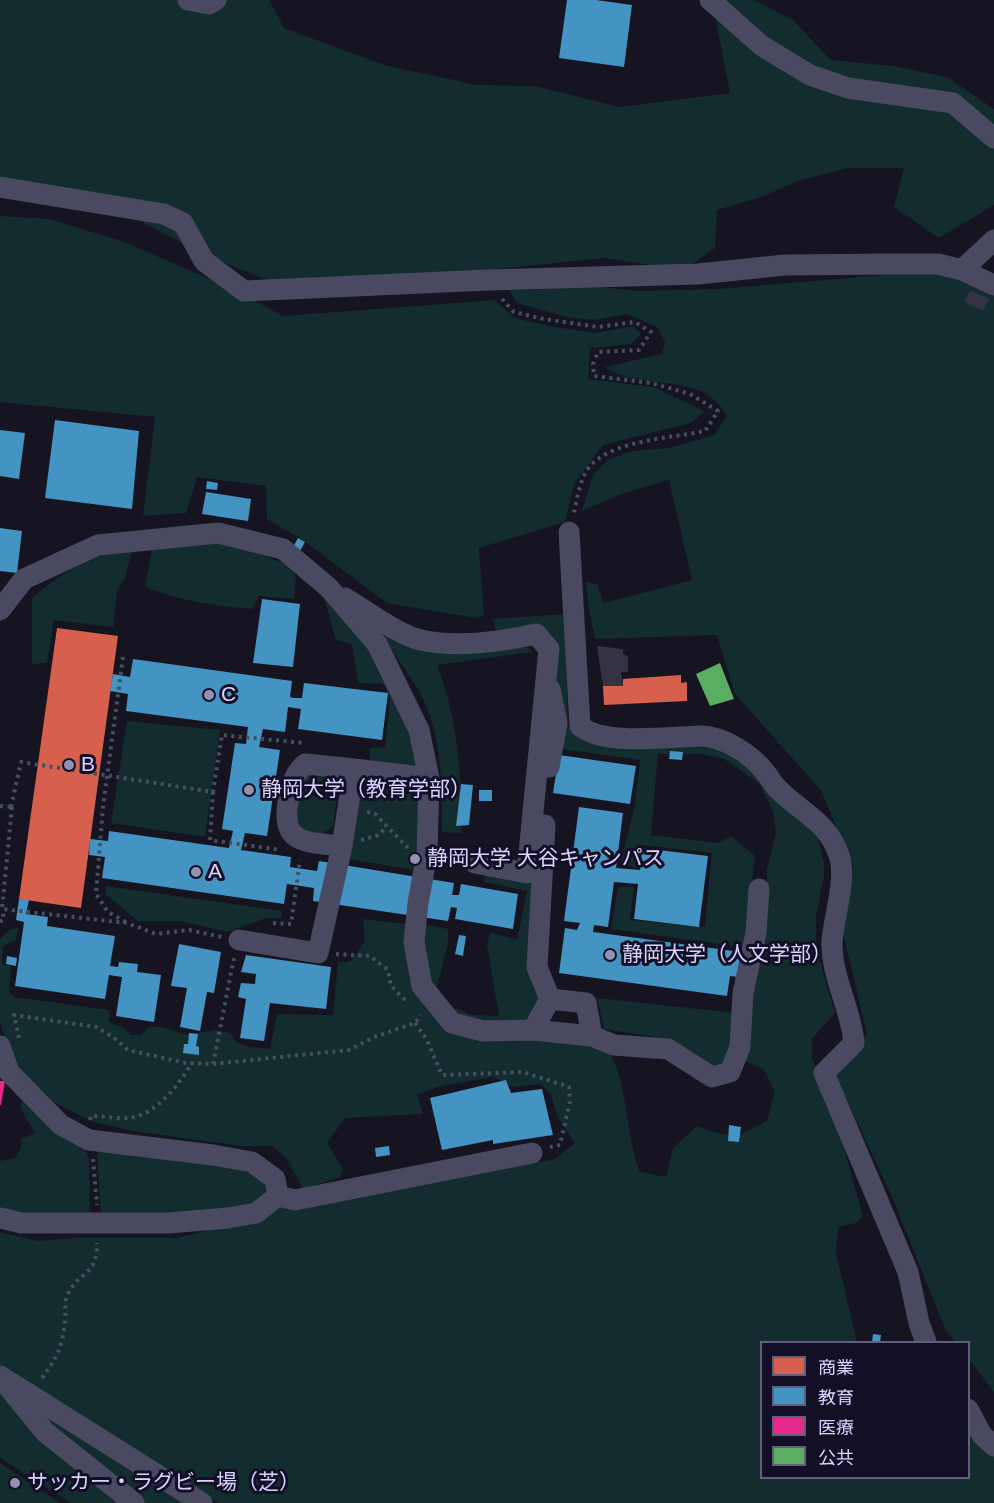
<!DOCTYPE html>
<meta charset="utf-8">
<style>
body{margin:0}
#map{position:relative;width:994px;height:1503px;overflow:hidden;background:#161421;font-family:Helvetica,"Noto Sans JP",sans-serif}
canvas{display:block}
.legend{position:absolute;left:760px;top:1341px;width:210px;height:138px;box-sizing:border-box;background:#130f26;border:2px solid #625e7d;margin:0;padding:8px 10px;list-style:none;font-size:18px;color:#d9d4ff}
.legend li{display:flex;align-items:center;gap:12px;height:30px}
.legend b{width:30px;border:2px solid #625e7d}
</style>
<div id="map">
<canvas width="994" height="1503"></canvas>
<ul class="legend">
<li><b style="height:16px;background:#d6604d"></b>商業</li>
<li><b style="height:16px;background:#4393c3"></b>教育</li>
<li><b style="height:16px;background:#e7298a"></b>医療</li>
<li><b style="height:16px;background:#5aae61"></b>公共</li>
</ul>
</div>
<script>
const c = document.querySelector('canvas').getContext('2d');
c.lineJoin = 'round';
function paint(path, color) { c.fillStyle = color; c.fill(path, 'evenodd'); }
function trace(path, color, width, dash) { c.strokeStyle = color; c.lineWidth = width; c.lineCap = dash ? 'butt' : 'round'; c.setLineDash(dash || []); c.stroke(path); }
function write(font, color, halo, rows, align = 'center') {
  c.font = font + ' Helvetica,"Noto Sans JP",sans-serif'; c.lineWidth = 6; c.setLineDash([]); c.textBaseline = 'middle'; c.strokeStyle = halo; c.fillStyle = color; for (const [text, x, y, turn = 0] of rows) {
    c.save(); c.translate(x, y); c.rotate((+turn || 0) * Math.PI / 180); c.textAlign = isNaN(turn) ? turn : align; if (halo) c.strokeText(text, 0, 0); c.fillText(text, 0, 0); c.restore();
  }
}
paint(new Path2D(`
 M0,0H269L284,28L384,65L477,85L535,86L620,107L730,93L712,0H754L793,20L831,60L893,66L947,77L994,109V205L939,238L894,207L904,168H848L797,181L764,196L717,210L715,248L684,270L604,258L451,274L274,283L199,252L138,220L0,188Z
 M0,216L50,219L127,243L241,293L283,316L495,300L514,318L549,326L594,333L634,326L641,334L631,344L590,348L588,379L653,387L705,411L691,423L603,445L574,484L565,522L479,548L484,615L476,618L387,603L303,540L267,519L266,486L197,477L186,513L143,516L155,417L0,402Z
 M919,272L994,283V1392L969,1359L968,1342H955L946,1331L890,1192L835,1075L867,1034L841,925L853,865L820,789L735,694L717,635L595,639L589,610L586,582L597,584L604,603L692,580L669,480L621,494L582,511L593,475L609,459L633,451L669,448L714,435L727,416C702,369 642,393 605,367L662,354L665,342L657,327L627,314L594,320L566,317L517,303L508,289L532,290L589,286L639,291L718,289Z
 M230,543L284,563L296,576L294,599L259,596L252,609C217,606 177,601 145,586L153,546Z
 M133,546L125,578L117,590L113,627L54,620L47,663L32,664V598C66,569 91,557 133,546Z
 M324,598L365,640L415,741L417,769L370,764V748L385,747L390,700L384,684L358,683L352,644L336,640Z
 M565,614L568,727L584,742L608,746L706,745L738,756L817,835L824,863V876L816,917V948L835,1013L812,1039V1058L840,1133L863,1217L856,1223L838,1227L836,1253L857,1342H762V1478H968L969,1424L994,1454V1503H218L0,1369V1232L38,1241L75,1238H177L220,1227L281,1201L518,1166L555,1159L575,1143L557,1116L551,1094L540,1084L512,1087L493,1077L441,1086L417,1094L423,1114L345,1118L327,1143L343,1169L340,1177L303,1189L287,1159L272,1146H241L133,1131L94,1122L55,1103L17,1067L5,1039L0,1021V939L11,929L18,928L16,940L3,946L2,964L11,966L9,993L15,997L109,1010V1022L126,1029L130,1035H141L149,1027H161L188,1035L216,1030L230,1033L237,1042L249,1047L270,1049L277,1014L333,1015L338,962H350L365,941L363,919L408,924L445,1023L605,1046C628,1074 625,1135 640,1172L666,1177L673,1148L697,1126C729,1139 737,1138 767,1121L775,1092L763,1069L745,1061L719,1069L655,1037L604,1029L597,998L735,1013L767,913V870L776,832L773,811L759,783L724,759L700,754H658L651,835L718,843L731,836L755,856L749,906V937L742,947L611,929L618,887H634L630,920L705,927L712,853L640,845L637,868L620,864L635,805L640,760L562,749L552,652L497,634L493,619Z
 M376,624L401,642H521L532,652L437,665C458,719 462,775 461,833L442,832C442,786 442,732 419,691C405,668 389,647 376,624Z
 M127,721L220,730L205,837L111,823Z
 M321,772L334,779L338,790L333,827L316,837L297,827C297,805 292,774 321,772Z
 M356,776L422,783L420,871L343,858Z
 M541,822L544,986L530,1024L504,1027L453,1013L456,1008L471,1015L499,1016L487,945L490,932L517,940L527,891L484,882L486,869L514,873Z
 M106,886L282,911V918H266L228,932L180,921H138L105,894Z
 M423,924L448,929V944L436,990L425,977Z
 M24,1098L85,1146L89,1160L90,1219L0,1213V1161L15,1158L21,1148V1139L35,1133L20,1107Z
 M100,1146L245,1165L271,1189C228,1229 156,1214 101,1213L97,1156Z
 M0,1390L187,1503H71L0,1458Z
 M0,1463L60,1503H0Z`), '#132c2d');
paint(new Path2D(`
 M57,628L118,636L81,908L19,899Z
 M681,675V683L687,682V701L604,705L603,686H623V679Z`), '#d6604d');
paint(new Path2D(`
 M567,0H596L632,5L624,67L559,58Z
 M55,420L139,431L132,509L45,498Z
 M0,430L25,433L19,479L0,476Z
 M207,481L218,483L217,490L206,489Z
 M206,492L251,499L248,521L202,514Z
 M0,528L22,531L17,573L0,571Z
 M298,538L305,542L300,551L293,547Z
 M262,599L300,604L293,667L253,663Z
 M133,659L292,681L290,697L294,698H302L304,683L388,693L382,740L298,729L301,709L288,707L285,732L263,729L259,747L280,750L267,836L245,833L241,850L291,857L290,867L317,871L319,861L454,883L452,895H459L461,884L518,894L513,929L455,919L457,908L451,907L448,921L313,901L314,888L287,884L284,904L102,878L105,857L89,855L90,839L108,841L109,831L229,848L233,831L222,829L235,743L246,744L248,727L126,711L128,694L110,691L113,674L130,677Z
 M670,751L683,752L682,760L669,759Z
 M559,755L636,766L630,804L553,793Z
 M461,784L473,785L469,825L456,826Z
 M479,790H492V801H479Z
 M579,807L623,813L616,868L640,870L642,848L708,856L699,927L634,919L638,884L614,882L608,927L594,925L593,932L741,952L738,977L730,976L727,996L559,973L565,928L577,930L580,923L564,921Z
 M19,899L29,900L26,914L48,917L47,926L115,936L110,966L118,967L119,962L138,964L137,972L161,975L154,1022L116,1016L122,977L109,975L105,999L15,986L24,922L16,920Z
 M459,935L466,936L463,956L455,954Z
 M179,944L221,952L214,993L207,992L200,1031L180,1027L187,988L171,986Z
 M246,955L331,967L326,1009L270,1003L264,1041L240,1038L246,999L238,997L241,983L255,984L256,974L241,972Z
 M7,956L17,958L16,966L6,964Z
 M189,1033L198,1034L196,1046L199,1047V1055L183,1053L184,1044H188Z
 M506,1080L511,1093L542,1089L553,1135L493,1144V1140L442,1150L430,1098Z
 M729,1125L741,1127L739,1142L728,1141Z
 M389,1146L390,1155L376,1157L375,1148Z
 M873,1334L881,1335L880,1342H872Z`), '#4393c3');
paint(new Path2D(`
 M0,1081H5L1,1105H0Z`), '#e7298a');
paint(new Path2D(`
 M720,663L734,699L710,706L696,674Z`), '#5aae61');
paint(new Path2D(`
 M970,290L989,299L983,311L964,302Z
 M597,646L623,649V654L628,656V672H621L623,686H603Z`), '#343243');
trace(new Path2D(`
 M502,299L514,312L544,319L598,327L635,322L651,332L639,350L598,352L593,364L594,376L651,383L690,394L718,411L705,431C672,438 615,440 591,465C580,477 577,499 574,513
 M123,657L103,807L96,894L108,912L126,922
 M213,792L210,840L281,850
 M0,806L11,807
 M11,807L21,762L213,792L222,735L304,743
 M12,807L2,909L127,923L156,934L189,930L222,937
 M367,812L375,814L408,848
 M361,840L379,835L386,827
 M0,922L4,919L2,909
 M273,923L291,924L300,860
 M336,954L370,956L388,970L391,986L408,1003
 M415,1023L427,1040L442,1075L523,1072L569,1087L570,1101L560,1145L550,1147
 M19,1038L14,1015L96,1027L113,1037L128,1050L185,1063L213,1064L349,1050L374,1037L415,1023L421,1015
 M213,1064L234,958
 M90,1120L91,1116C103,1116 117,1119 129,1118C157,1115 179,1084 192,1063
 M93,1159L97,1205
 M42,1378C58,1356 63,1346 65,1319C66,1311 64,1303 67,1296C79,1269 97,1278 97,1243`), '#44505f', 4, [3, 4.5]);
trace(new Path2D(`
 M188,0L209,4L216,0
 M710,0L762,46L810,75L848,88L953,103L994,138
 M0,187L164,214L183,223L204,261L244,291L488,280L698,274L785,265L891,264H938L962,270L994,285
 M962,270L994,240
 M569,532L580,726C603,746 669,737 700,736C723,736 751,754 765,772C770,778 773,785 779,790C802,813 828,822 839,855C847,878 834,916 832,941C831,977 851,1008 854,1043L824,1073L908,1272L919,1323L926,1342
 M345,598C364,609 400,636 421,640C457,648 500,642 536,634L549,649L527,873L475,863
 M0,610L24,579L98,545L218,533L283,549L329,588L377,644L419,730L429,778L427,854L418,903L414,942L422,986L452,1023L483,1031L533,1030L592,1036L614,1045L668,1049L712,1077L730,1072L740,1047L743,993L756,933L759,889
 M549,767L557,723L550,689
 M545,825L537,967L550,999
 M342,846C304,842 279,844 289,797C293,782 294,774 305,764L354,769
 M239,940L318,953L342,846L354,769L429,778
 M533,1030L550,999L586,1003L592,1036
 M0,1046L9,1072L61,1125L89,1140L213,1155L252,1162L275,1179L278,1196L256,1213L228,1218L169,1223H21L0,1218
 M278,1196L295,1200L532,1153
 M0,1376L202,1503
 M10,1389L45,1432L134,1503
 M968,1409L982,1435L994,1446`), '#4a4962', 21);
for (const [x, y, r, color] of [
 [209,695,6,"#9591b1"],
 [69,765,6,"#9591b1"],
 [249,790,6,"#9591b1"],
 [415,859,6,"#9591b1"],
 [196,872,6,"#9591b1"],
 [610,955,6,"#9591b1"],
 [15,1483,6,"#9591b1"]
]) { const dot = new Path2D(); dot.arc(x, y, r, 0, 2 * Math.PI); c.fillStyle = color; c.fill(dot); trace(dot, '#130f26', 2); }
write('21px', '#d9d4ff', '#130f26', [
 ["C",221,695],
 ["B",81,765],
 ["静岡大学（教育学部）",261,790],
 ["静岡大学 大谷キャンパス",427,859],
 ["A",208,872],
 ["静岡大学（人文学部）",622,955],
 ["サッカー・ラグビー場（芝）",27,1483]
], 'left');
</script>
